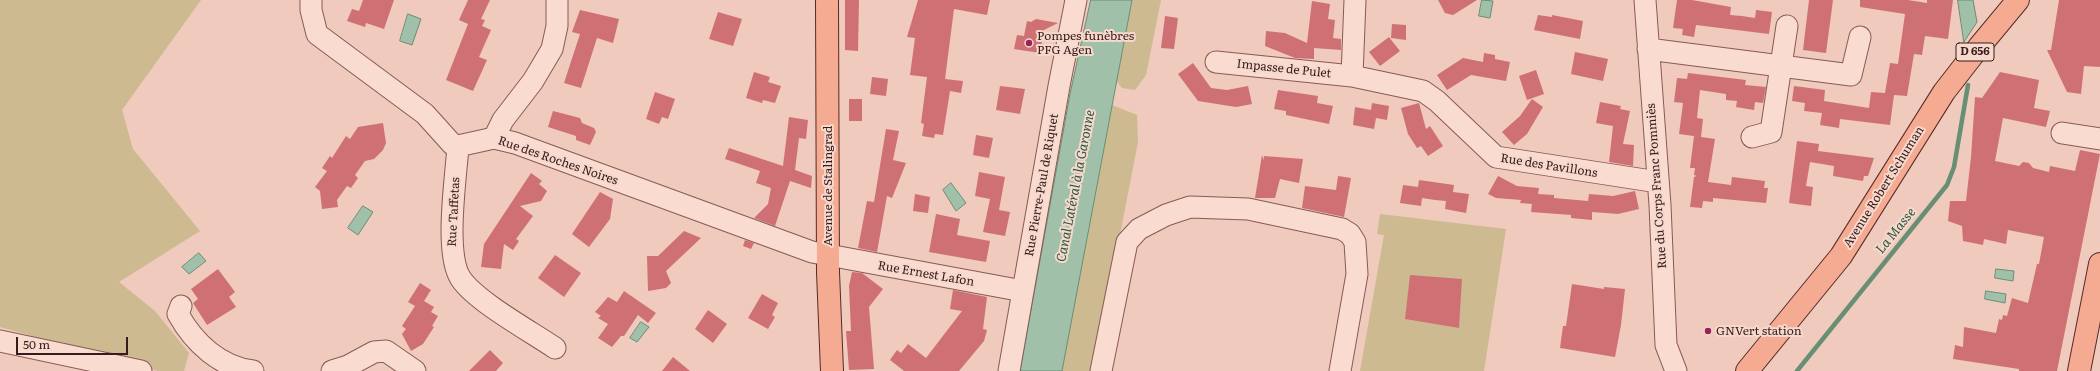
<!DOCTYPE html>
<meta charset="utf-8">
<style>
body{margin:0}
#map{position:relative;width:2100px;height:371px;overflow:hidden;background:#efcabd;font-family:Literata,serif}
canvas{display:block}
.scale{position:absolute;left:16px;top:337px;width:112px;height:18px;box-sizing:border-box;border:2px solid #361c1b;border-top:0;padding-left:5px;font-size:12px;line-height:14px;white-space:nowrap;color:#361c1b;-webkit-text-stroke:3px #f7d8cd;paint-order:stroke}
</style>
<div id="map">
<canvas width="2100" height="371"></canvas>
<div class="scale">50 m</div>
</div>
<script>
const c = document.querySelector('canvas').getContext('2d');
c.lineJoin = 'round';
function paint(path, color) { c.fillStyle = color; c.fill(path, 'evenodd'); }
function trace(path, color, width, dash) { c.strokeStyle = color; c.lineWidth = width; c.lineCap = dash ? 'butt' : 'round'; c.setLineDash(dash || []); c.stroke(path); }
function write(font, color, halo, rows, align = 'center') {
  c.font = font + ' Literata,serif'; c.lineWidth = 4; c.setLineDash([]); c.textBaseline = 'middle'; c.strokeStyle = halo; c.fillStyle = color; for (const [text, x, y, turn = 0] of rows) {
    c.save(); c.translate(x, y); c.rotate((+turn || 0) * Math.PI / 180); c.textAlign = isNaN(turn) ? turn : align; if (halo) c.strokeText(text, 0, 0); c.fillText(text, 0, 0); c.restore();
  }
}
paint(new Path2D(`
 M0,0H201L122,110L133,149L200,231L119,282L155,311L189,353L184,371H158L0,327Z
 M1132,0H1161L1146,75L1135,90L1122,88L1116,80Z
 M1112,105L1137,115L1138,142L1109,291L1098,371H1062Z
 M1380,214L1506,229L1484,371H1360L1384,235L1377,234Z`), '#cdba91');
const water = new Path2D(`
 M1091,0H1132L1062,371H1020L1070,94Z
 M1482,0L1493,1L1490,18L1479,16Z
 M1958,0H1973L1977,22L1964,42Z
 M408,14L421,19L412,45L400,41Z
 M951,183L966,203L956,211L943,190Z
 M363,206L373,212L358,235L348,228Z
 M199,253L206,261L189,274L182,267Z
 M1996,269L2014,271L2013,281L1995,278Z
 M1986,291L2006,294L2005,303L1985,299Z
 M641,322L649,327L637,342L630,338Z`);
paint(water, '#a1c0a9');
trace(water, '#688e74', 1);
trace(new Path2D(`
 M1797,371L1947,185L1954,167L1968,85`), '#688e74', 4.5);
paint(new Path2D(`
 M363,0H394L384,29L366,23L365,27L347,21L352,9L359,11Z
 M468,0H490L481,19L485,20L482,26L491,30L479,57L487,60L473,91L446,80L468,24L459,20Z
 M845,0H859L858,51L845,50Z
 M918,0H990L987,15L954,9L945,79L963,81L961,93L950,91L943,135L935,134L934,138L922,136L924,124L921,123L927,77L910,75L915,38L907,37Z
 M1438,0H1477L1453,15L1445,13Z
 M1677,0H1692L1731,7L1730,15L1742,16L1755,18L1756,10L1772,12L1769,34L1696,25L1694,37L1682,35L1683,29L1673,28Z
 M1809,0H1833L1826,53L1803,50Z
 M1860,0H1908L1927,3V0H1953L1948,39L1925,36L1922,55L1914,54L1907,96L1894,95L1890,125L1840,119L1839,128L1820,125L1822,113L1804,111L1805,103L1792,101L1794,86L1825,90L1824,101L1869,108L1871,92L1885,93L1890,63L1898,64L1905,14L1860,7Z
 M2059,0H2100V67L2084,66L2081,94L2067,92L2047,50H2051Z
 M1312,1L1330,4L1328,19L1335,20L1333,38L1341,39V50L1314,48V59L1295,58L1265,46L1266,31L1285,33L1307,43Z
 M580,10L619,19L613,43L597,38L581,88L564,83L580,34L572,32Z
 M718,12L742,19L733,46L709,39Z
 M1538,15L1552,17V15L1583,21L1580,39L1534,30Z
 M1165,16L1178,18L1174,49L1161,48Z
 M1036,19L1058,23L1044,30L1040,53L1014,49L1017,35L1024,36L1027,21L1031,22Z
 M1392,24L1406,25V40L1391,38Z
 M1389,37L1400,51L1380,66L1369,52Z
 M1575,52L1608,59L1603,81L1571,74Z
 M1484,53L1495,55V59L1510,62L1506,81L1471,75L1447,90L1437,75L1463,58L1483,62Z
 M1193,63L1211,88L1227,90L1248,86L1252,104L1236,107L1198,101L1178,74Z
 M1536,70L1544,94L1527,100L1519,76Z
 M754,72L770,77L768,82L781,86L775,103L763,100L762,103L746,98Z
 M2000,72L2039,80L2034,108L2050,111L2046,127L2003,118L1995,161L2019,166L2023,162L2029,163L2033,168L2049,172L2050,166L2075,171L2080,150L2100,154L2057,371H2019V369L1953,359L1955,345L1963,347L1964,327L1996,333L1999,319L2002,320L2003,315L2007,316L2012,298L2028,303L2037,264H2039L2044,237L2008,230L2006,244L1984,239L1983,245L1963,241L1962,226L1948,221L1950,201H1966L1971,157L1975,97L1982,98Z
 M1688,73L1746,80L1745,85L1766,87L1763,103L1755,102L1754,110L1736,107L1737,101L1726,100V94L1700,90L1697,118L1703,119L1701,137L1679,134L1683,103L1674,102L1677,78L1687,79Z
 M872,77L888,79L886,96L870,94Z
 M1000,86L1025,89L1020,114L996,110Z
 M1278,90L1318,96L1317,103L1333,106L1329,124L1286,115V111L1274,109Z
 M655,92L675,99L668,119L662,117L659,124L646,119Z
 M849,99H862V121H849Z
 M1532,99L1543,107L1527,134L1514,145L1502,132L1520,116Z
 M1600,102L1621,106L1620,109L1630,111L1623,144L1634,145L1633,166L1609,162L1613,126L1596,123Z
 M1372,103L1389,106L1387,120L1376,118L1374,129L1353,125L1355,107L1371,110Z
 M1419,103L1426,129L1430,126L1443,146L1428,156L1421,146L1417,148L1408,134L1401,108Z
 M553,111L580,118L582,123L594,128L596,132L590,145L576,140V136L548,127Z
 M789,117L808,120L806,139L799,138L795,170L812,176L811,188L790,181L775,226L754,218L768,204L771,188L756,183L760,171L725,159L729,148L783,166Z
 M383,123L386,143L383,150L374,159L365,161L355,175L358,178L351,188L347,186L337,200L338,207L322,209L320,191L315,187L327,171L322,168L330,156L332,158L346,136L350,139L358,127Z
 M886,129L899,131L893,160L906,163L892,198L887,196L877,252L858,248L867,201L874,202Z
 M976,135L993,138L989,158L973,155Z
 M1694,136L1715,139L1708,182L1731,185L1732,177L1765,181L1764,188H1768L1766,203L1713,198V202L1703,201L1702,208L1690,207L1694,177L1697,176L1694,175L1695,168H1690Z
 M1797,141L1819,144L1818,151L1874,158L1868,176H1864L1863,181L1833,176L1834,166L1810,162L1806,186L1813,187L1811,206L1789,203Z
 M1262,155L1264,160V156L1303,159L1299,183L1280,179L1275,198H1255Z
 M979,172L1005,177L999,210L1010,212L1005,236L983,232L990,199L975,196Z
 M531,173L542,181L539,184L547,191L541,201L520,206L533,216L516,239L519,241L513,250L504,244L501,269L481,267L484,244Z
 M1338,176L1351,178L1344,217L1302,208L1305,186L1336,190Z
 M1498,176L1517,186L1539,188L1538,194L1554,195V198L1588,201L1589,194L1613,196L1635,191L1639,209L1618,214L1592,212V220L1571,218V215L1531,212L1532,204L1520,203L1521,200L1496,198L1488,194Z
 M1419,180L1454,185L1453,192L1469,194L1466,213L1445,209L1446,201L1435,200L1422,198L1421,206L1400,203L1403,185L1418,187Z
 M600,192L613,199L610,219L589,247L572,234Z
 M915,194L930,197L928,213L913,211Z
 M936,214L960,219L957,235L990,241L986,262L929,252Z
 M684,231L701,238L666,271L671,283L666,288L648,291L647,256H658Z
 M745,240L754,243L751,249L743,246Z
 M555,255L581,273L564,297L538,278Z
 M218,269L235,292L229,297L236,307L207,325L193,303L198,299L191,289Z
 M852,272L862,273L883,289L869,307L874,369L849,370L846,331H851L849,286Z
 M1410,275L1462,279L1459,328L1405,319Z
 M420,283L431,290L424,301L434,307L431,312L438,316L432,326L434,327L423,344L411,351L402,334L406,329L402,326L415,306L408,302Z
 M1572,284L1604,289V287L1625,289L1621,325L1615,357L1560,348L1563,326H1566Z
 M953,290L987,297L983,329L987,330L984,341L959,371H904L890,360L897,350L901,353L908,344L926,358L962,311L950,309Z
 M624,291L656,313L648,323L638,315L624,336H621L612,347L598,338L608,324L598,318L601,316L595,312L608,297L617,302Z
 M762,294L778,303L772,315L775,317L768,329L748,318Z
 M708,310L727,324L713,343L695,329Z
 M490,350L503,363L496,371H469Z
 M673,357L690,371H662Z`), '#cf7174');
const minor = new Path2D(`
 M311,0V10L317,34L425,114L452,144L458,146L494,138L515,143L812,252L1023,291
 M1355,0L1352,76L1423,91L1437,101L1496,157L1658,182
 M1645,0L1660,205L1666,345L1676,371
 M1648,49L1851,75L1860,37
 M1216,62L1352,76
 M2062,133L2100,139
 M1752,137L1771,132L1787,26
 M494,138L503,120L533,81L552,49L557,26V0
 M458,146C456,178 444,254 461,279C477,302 530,331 555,348
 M181,306L178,314C194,343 220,367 253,371
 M0,341L141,371
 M332,371L348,366L374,352L386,351L415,371
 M1009,371L1059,86L1076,0
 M1101,371L1127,242L1139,229L1166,215L1190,207L1248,209L1342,229L1350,234L1355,242L1357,274L1340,371`);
const major = new Path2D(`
 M827,0L828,272L832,371
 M1747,371L1841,256L1944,92L1979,47L2018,0
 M2079,371L2100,264`);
trace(minor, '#885a56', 23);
trace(major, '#552b2a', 24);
trace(minor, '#fadbd0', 21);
trace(major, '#f5aa92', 22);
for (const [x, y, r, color] of [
 [1029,43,4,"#992359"],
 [1708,331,4,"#992359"]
]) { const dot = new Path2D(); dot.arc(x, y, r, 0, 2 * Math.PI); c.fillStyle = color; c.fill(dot); trace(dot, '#f7d8cd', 1.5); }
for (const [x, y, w] of [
 [1975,52,38]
]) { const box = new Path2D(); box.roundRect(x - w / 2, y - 9, w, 18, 3); c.fillStyle = '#f7d8cd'; c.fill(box); trace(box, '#361c1b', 1); }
write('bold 11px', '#361c1b', null, [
 ["D 656",1975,52]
]);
write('12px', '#361c1b', '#f7d8cd', [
 ["Pompes funèbres",1037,36],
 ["PFG Agen",1037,50],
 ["GNVert station",1716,331]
], 'left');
write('12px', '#361c1b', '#f7d8cd', [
 ["Impasse de Pulet",1284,69,6],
 ["Rue des Roches Noires",558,161,19],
 ["Rue des Pavillons",1549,166,9],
 ["Rue Pierre-Paul de Riquet",1042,185,-80],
 ["Avenue de Stalingrad",828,186,-90],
 ["Rue du Corps Franc Pommiès",1657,186,-94],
 ["Avenue Robert Schuman",1884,187,-58],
 ["Rue Taffetas",454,212,-87],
 ["Rue Ernest Lafon",926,274,10]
]);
write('italic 13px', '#295740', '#f7d8cd', [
 ["Canal Latéral à la Garonne",1076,186,-79],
 ["La Masse",1896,231,-51]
]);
</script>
